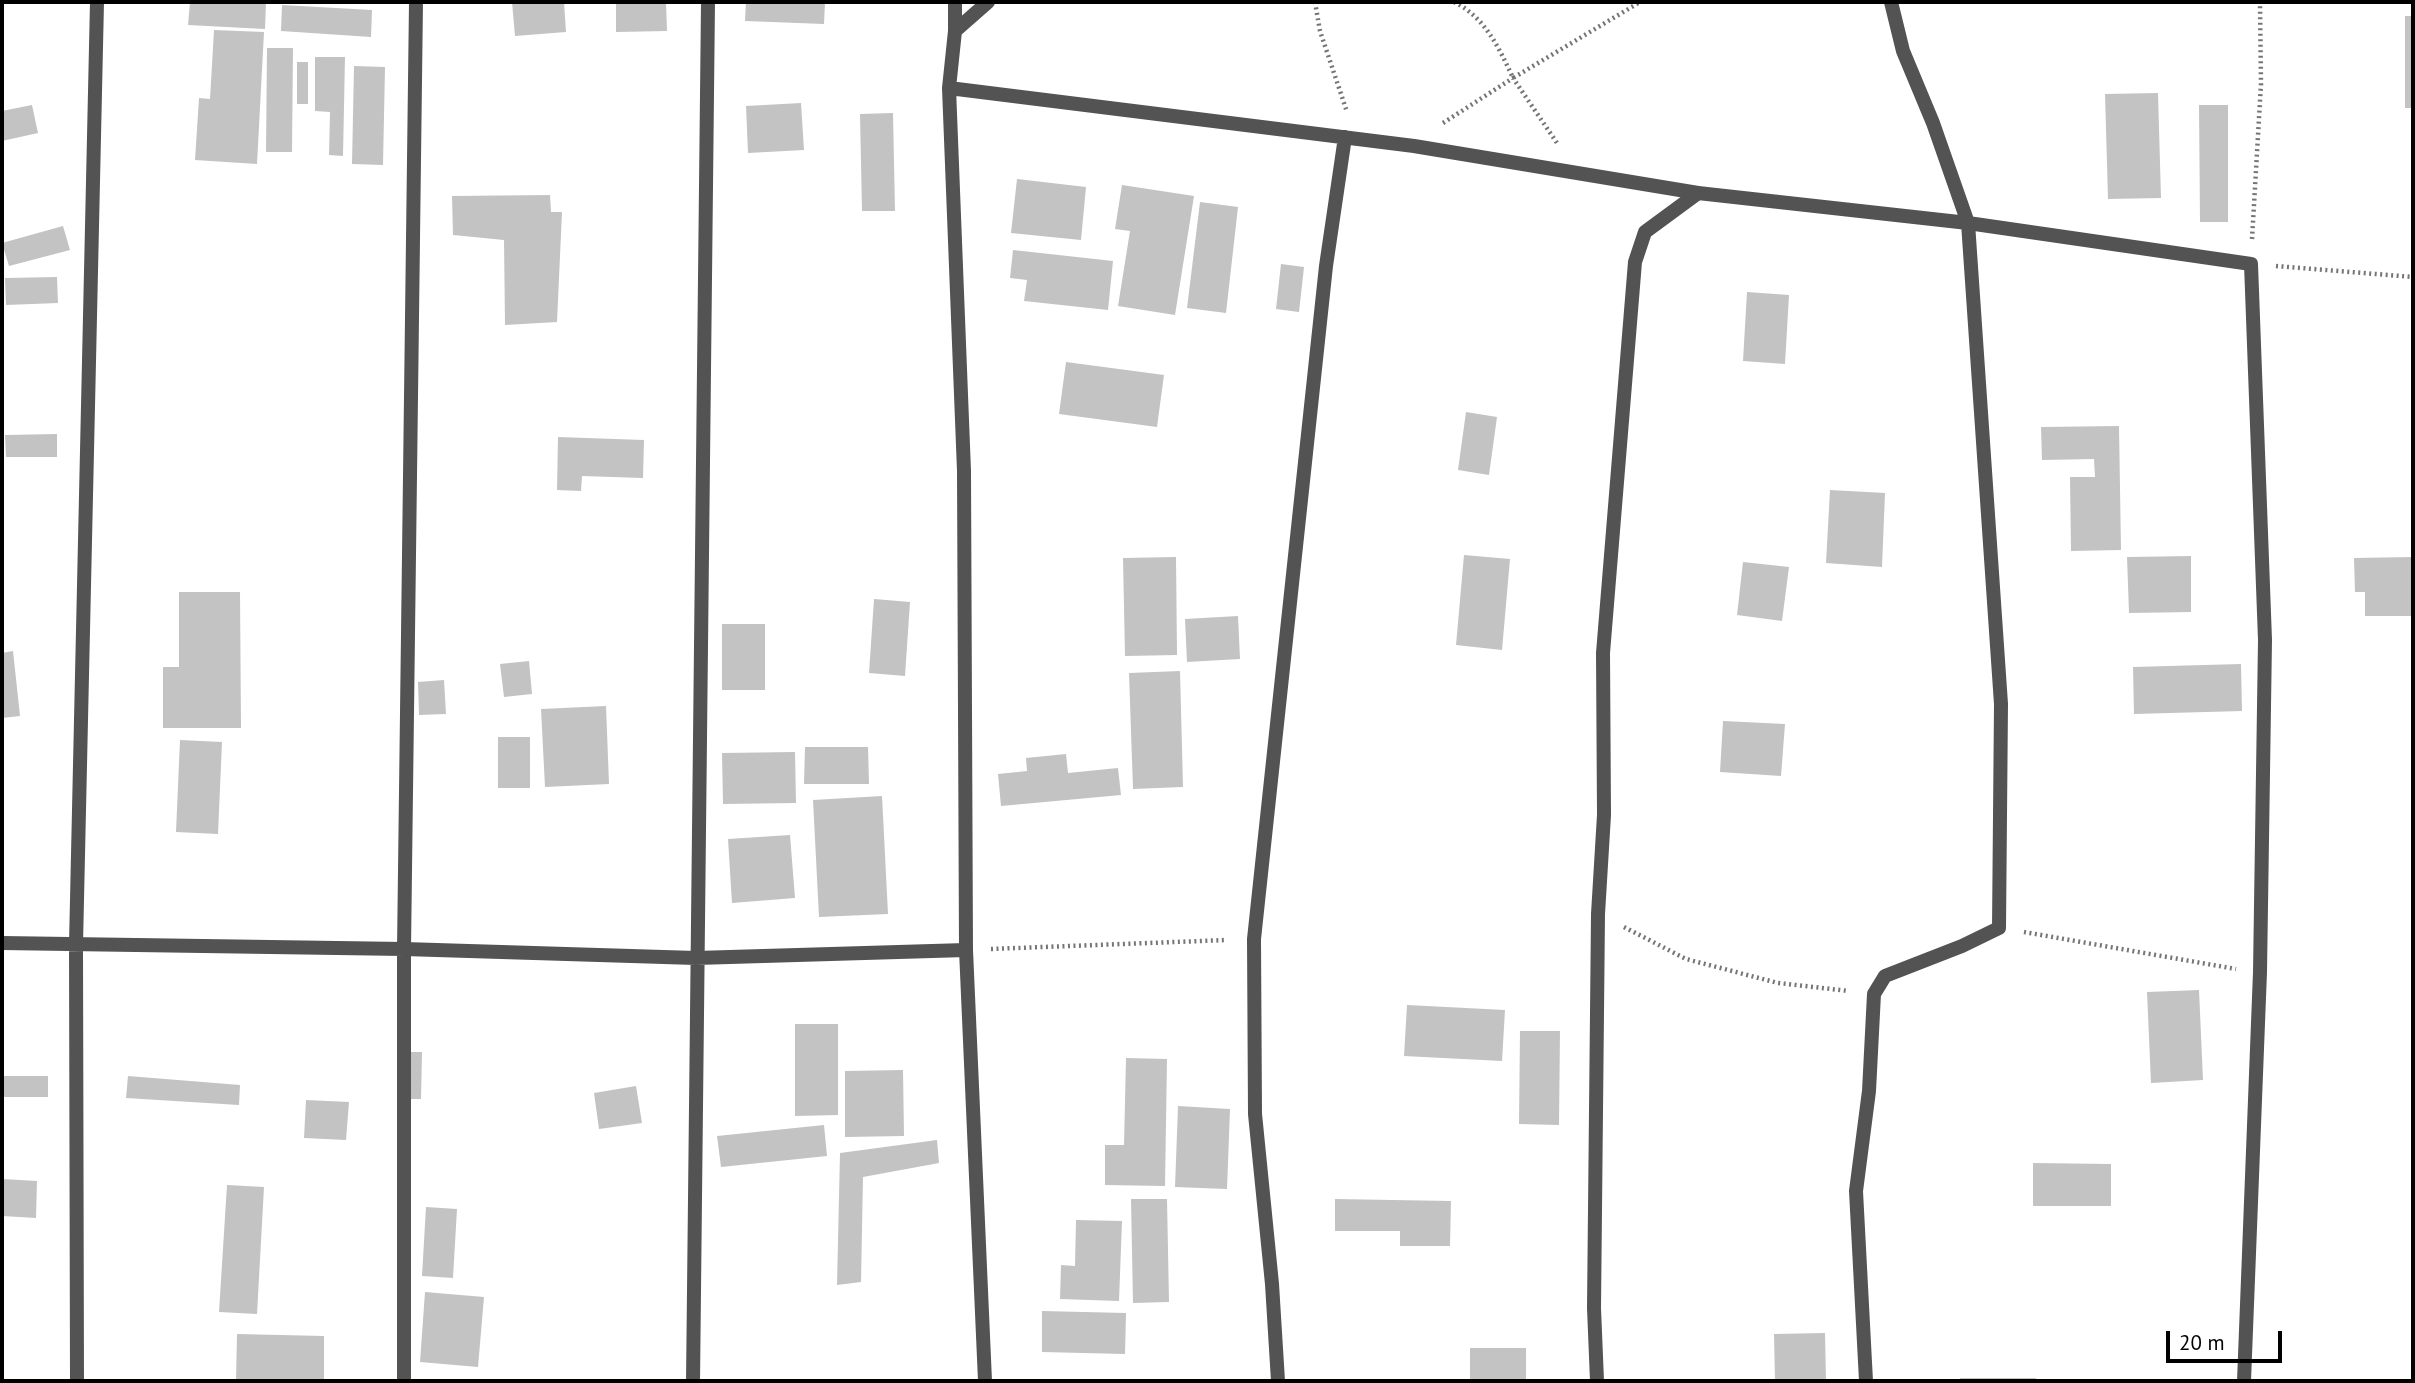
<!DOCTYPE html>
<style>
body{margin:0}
#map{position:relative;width:2415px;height:1383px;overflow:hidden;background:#fff;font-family:"PT Sans",sans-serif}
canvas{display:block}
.frame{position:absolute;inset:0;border:4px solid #000;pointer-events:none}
.scale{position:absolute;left:2166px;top:1331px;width:116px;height:32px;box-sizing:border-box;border:4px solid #000;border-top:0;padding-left:9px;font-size:21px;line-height:24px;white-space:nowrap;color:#000;-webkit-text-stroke:5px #fff;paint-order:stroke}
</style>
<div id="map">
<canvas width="2415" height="1383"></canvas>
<div class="frame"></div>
<div class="scale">20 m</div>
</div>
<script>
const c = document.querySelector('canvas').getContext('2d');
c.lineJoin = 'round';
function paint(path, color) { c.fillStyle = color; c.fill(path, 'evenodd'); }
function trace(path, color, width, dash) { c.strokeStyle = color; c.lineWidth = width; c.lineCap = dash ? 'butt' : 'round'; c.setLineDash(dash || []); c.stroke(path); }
paint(new Path2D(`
 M190,2H266L265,29L188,25Z
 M512,2H564L566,32L515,36Z
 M616,2H666L667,31L616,32Z
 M746,2H825L824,24L745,21Z
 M282,5L372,10L371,37L281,31Z
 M2405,16H2413V108H2405Z
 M214,30L264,32L257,164L195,160L199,98L210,99Z
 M267,48H293L292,152H266Z
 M315,57H345L343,156L329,155L330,112L315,111Z
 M297,62H308V104H297Z
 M354,66L385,67L383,165L352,164Z
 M2158,93L2161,198L2108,199L2105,94Z
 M801,103L804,150L748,153L746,106Z
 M32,105L38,133L2,141V111Z
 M2199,105H2228V222H2200Z
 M893,113L895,211H862L860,114Z
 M1017,179L1086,187L1081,240L1011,233Z
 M1122,185L1194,196L1175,315L1118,306L1130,231L1115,229Z
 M550,195L551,212H562L557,322L505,325L504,240L453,235L452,196Z
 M1200,202L1238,207L1226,313L1187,308Z
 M63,226L70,250L9,266L2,243Z
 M1013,250L1113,261L1108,310L1024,301L1027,280L1010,278Z
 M1281,264L1304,267L1299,312L1276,309Z
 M57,277L58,303L6,305L5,278Z
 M1747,292L1789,295L1785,364L1743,361Z
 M1066,362L1164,375L1157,427L1059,414Z
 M1466,412L1497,417L1489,475L1458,470Z
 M2119,426L2121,550L2071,551L2070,477H2095L2094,459L2042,460L2041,427Z
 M57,434V457H6L5,435Z
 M558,437L644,440L643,478L582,476L581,491L557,490Z
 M1830,490L1885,493L1882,567L1826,563Z
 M1464,555L1510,559L1502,650L1456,645Z
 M2191,556V612L2129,613L2127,557Z
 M1176,557L1177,655L1125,656L1123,558Z
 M2413,557V616H2365V592H2355L2354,558Z
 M1743,562L1789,567L1782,621L1737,615Z
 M179,592H240L241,728H163V667H179Z
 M874,599L910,602L905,676L869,673Z
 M1238,616L1240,659L1187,662L1185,619Z
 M722,624H765V690H722Z
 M13,651L20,716L2,718V653Z
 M529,661L532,694L504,697L500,664Z
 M2241,664L2242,711L2134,714L2133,667Z
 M1180,671L1183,787L1133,789L1129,673Z
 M444,680L446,714L419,715L418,682Z
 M606,706L609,784L545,787L541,709Z
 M1723,721L1785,724L1781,776L1720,772Z
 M498,737H530V788H498Z
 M180,740L222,742L218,834L176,832Z
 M805,747H868L869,784H804Z
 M795,752L796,803L723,804L722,753Z
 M1066,754L1068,773L1118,768L1121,795L1001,806L998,774L1027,771L1026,758Z
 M882,796L888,914L819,917L813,800Z
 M790,835L795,898L732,903L728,839Z
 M2199,990L2203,1080L2151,1083L2147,992Z
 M1407,1005L1505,1010L1502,1061L1404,1056Z
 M795,1024H838V1115L795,1116Z
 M1520,1031H1560L1559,1125L1519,1124Z
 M409,1052H422L421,1099H408Z
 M1126,1058L1167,1059L1165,1186L1105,1185V1145H1124Z
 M903,1070L904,1136L845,1137V1071Z
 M2,1076H48V1097H2Z
 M128,1076L240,1085L239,1105L126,1098Z
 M636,1086L642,1123L599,1129L594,1093Z
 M306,1100L349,1102L346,1140L304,1138Z
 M1178,1106L1230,1109L1227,1189L1175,1187Z
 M824,1125L827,1156L721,1167L717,1136Z
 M937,1140L939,1163L863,1177L861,1282L837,1285L840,1153Z
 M2033,1163L2111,1164V1206H2033Z
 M2,1179L37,1181L36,1218L2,1216Z
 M227,1185L264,1187L257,1314L219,1312Z
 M1131,1199H1167L1169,1302L1133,1303Z
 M1335,1199L1451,1201L1450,1246H1400V1231H1335Z
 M426,1207L457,1209L453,1278L422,1276Z
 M1076,1220L1122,1221L1119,1301L1060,1299L1061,1265L1075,1266Z
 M425,1292L484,1297L478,1367L420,1362Z
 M1042,1311L1126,1313L1125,1354L1042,1352Z
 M1825,1333L1826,1381H1775L1774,1334Z
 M237,1334L324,1336V1381H236Z
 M1470,1348H1526V1381H1470Z
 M1960,1378H2036V1381H1960Z`), '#c3c3c3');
trace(new Path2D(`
 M1315,2L1320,31L1347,112
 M1454,2C1485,17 1499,48 1513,78L1640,2
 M1443,123L1513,78L1557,143
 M2252,239L2261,84L2260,2
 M2276,266L2413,277
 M1624,927L1686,959L1778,983L1849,991
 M2024,932L2236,969
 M991,949L1227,940`), '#757575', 4.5, [2, 3.5]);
trace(new Path2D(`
 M1597,1381L1594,1308L1598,914L1604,815L1603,653L1635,262L1645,232L1698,193`), '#535353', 14);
trace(new Path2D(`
 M955,2V31L949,88L964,471L966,950L985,1381
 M955,31L988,2
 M949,88L1414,146L1698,193L1968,223L2251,264L2265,640L2260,972L2244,1381
 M2,943L404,949L696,958L966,950
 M77,1381L76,944L97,2
 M404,1381V949L416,2
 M693,1381L708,2
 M1278,1381L1272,1284L1255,1114L1254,939L1326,266L1345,137
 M1866,1381L1856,1191L1869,1091L1874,994L1885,976L1962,946L1999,928L2001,704L1968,223L1933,123L1903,51L1891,2`), '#535353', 14);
</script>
